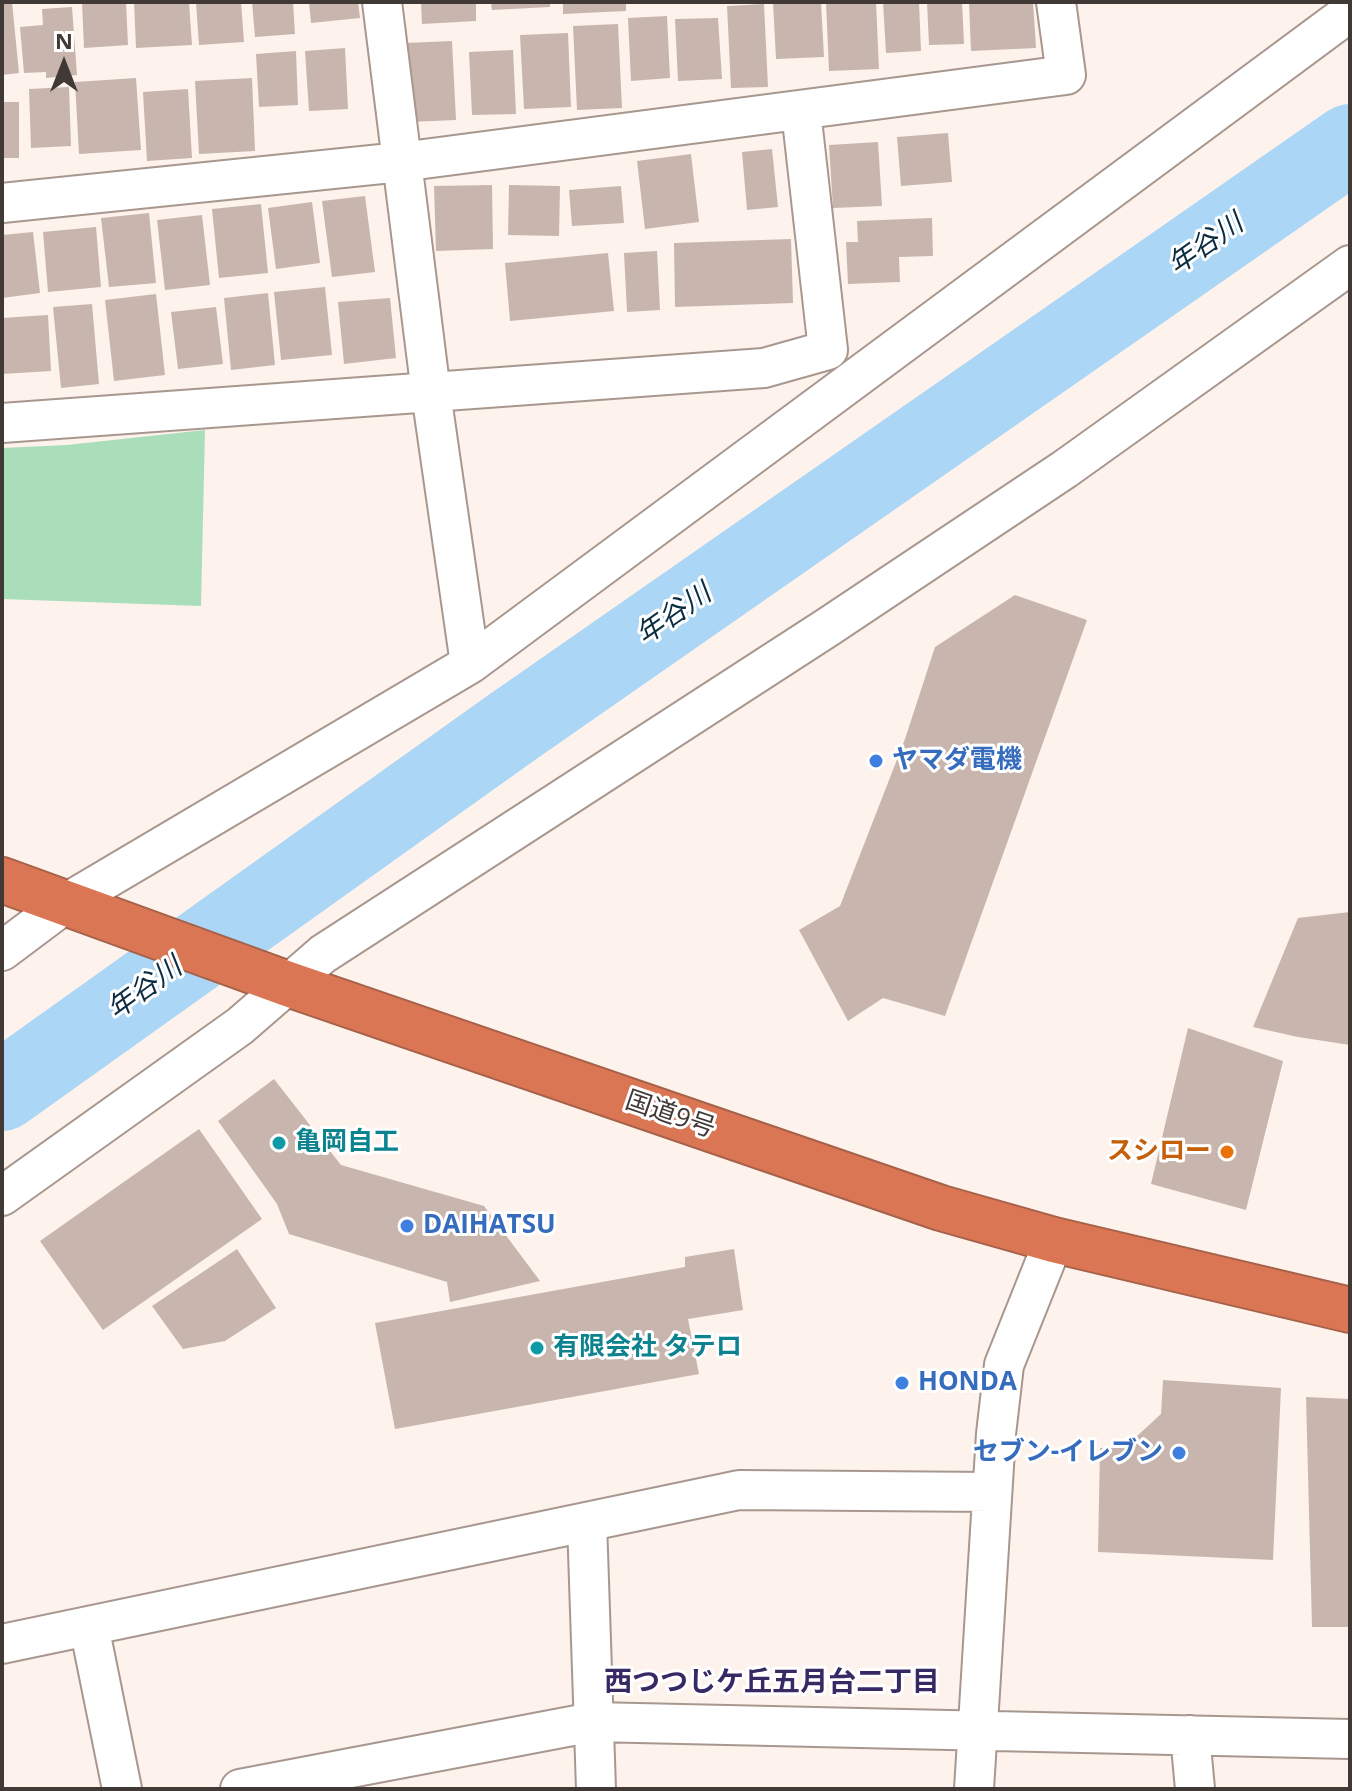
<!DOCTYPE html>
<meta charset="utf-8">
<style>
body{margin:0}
#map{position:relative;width:1352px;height:1791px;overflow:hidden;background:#fdf2ec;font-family:"Open Sans",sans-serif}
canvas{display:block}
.frame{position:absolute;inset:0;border:4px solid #403935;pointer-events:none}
.north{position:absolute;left:24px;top:24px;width:80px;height:80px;-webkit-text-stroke:6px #fff;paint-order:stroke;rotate:0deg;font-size:22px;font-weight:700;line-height:32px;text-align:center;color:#403935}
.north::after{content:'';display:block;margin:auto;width:28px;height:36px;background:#403935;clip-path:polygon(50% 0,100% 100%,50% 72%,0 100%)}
</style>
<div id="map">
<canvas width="1352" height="1791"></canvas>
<div class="frame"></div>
<div class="north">N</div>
</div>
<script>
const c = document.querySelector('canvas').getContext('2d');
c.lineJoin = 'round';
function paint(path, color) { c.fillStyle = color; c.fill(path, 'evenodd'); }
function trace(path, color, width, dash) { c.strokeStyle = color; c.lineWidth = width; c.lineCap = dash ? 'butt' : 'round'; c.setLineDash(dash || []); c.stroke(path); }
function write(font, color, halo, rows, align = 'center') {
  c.font = font + ' "Open Sans","Noto Sans JP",sans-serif'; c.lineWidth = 6; c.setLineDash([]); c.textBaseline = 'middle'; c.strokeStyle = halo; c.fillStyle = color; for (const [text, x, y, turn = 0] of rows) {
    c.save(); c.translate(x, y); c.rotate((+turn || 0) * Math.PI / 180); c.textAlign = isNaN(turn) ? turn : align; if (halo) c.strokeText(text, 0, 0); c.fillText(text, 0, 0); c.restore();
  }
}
paint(new Path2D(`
 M205,430L201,606L2,599V448L67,445Z`), '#aadeba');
trace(new Path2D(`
 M2,1091L511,728L1350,144`), '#acd6f6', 80);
paint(new Path2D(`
 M12,2L19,73L2,75V3Z
 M82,2H126L128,45L84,48Z
 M134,2H189L192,45L136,48Z
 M196,2H241L244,42L199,45Z
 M252,2H293L295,34L255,37Z
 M309,2H358L360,18L311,23Z
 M421,2H476V21L422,24Z
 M491,2H550V7L492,10Z
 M563,2H626V11L563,14Z
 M773,2H821L824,57L776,59Z
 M826,2H876L879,69L829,71Z
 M883,2H919L921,51L886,53Z
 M927,2H962L964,44L929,45Z
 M969,2H1033L1036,48L971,51Z
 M764,4L768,87L731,88L727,6Z
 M72,7L77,75L46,78V72L24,73L20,27L43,25L42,9Z
 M667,16L670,78L631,81L628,18Z
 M718,18L722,79L678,81L675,19Z
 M618,24L622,108L577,110L573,26Z
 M568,33L571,107L524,109L520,35Z
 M452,41L456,120L410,122L406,43Z
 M345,48L348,109L309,111L305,51Z
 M513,50L516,114L472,115L469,52Z
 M296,51L298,105L259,107L256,54Z
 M136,78L141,150L79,154L75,82Z
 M252,78L255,151L199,154L195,81Z
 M69,87L71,146L31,148L29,89Z
 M188,89L192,158L147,161L143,92Z
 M2,102H19V158H2Z
 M948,133L952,182L901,186L897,137Z
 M878,142L882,206L833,208L829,145Z
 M772,149L778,207L747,210L742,152Z
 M691,154L699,222L645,229L637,161Z
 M492,185L493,249L436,251L434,186Z
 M509,185L560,186L559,236L508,235Z
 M621,186L624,223L572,226L569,190Z
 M365,196L375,272L332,277L322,201Z
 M312,202L320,263L276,269L268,208Z
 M261,204L268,273L219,278L212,209Z
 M149,213L156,283L109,287L101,218Z
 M202,215L210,285L165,290L157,220Z
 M932,218L933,256L899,257L900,282L848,284L846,242H858L857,221Z
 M96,227L101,287L48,292L43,232Z
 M33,232L40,293L2,298V235Z
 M791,239L793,303L675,307L674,243Z
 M657,251L660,310L627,312L624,253Z
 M608,253L614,311L510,321L505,263Z
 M325,287L332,355L281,360L274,292Z
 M268,293L275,365L231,370L224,298Z
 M156,294L165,375L114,381L105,300Z
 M390,298L396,358L344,364L338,302Z
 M92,304L99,384L61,388L53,307Z
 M216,307L223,364L178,369L171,312Z
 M48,315L51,371L2,374V318Z
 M1015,595L1087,620L945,1016L883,998L848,1021L799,930L840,906L905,739L935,647Z
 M1350,912V1045L1298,1037L1253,1027L1298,918Z
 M1188,1028L1283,1061L1246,1210L1151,1184Z
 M274,1079L341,1165L484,1206L540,1281L450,1302L447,1282L289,1234L277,1204L218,1121Z
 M199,1129L262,1219L103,1330L40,1241Z
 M237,1249L276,1308L225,1341L183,1349L152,1306Z
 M734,1249L743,1310L688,1319L699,1374L395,1429L375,1323L685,1267V1257Z
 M1163,1380L1281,1388L1273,1560L1098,1552L1100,1448H1124L1161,1414Z
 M1306,1397L1350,1399V1627H1312Z`), '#c8b6ae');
const street = new Path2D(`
 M382,2L431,393L470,664
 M2,203L401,162L1066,75L1056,2
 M2,423L764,368L828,350L801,111
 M2,951L66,903L470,664L1350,12
 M2,1196L240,1026L323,954L828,627L1065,469L1350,265
 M587,1522L596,1789
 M89,1626L122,1789
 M2,1644L739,1490L992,1492
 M1190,1735L1195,1789
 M240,1789L593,1722L1350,1739
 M974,1789L996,1434L1004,1365L1054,1240`);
const highway = new Path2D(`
 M2,880L288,984L941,1208L1054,1240L1350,1310`);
trace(street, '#a8978e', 42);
trace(highway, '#a56149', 48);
trace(street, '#fff', 38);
trace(highway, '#db7654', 44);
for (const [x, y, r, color] of [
 [876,761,8,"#3f7fe0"],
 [279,1143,8,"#0f9aa8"],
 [1227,1152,8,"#e8710a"],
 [407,1226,8,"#3f7fe0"],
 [537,1348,8,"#0f9aa8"],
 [902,1383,8,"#3f7fe0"],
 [1179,1453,8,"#3f7fe0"]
]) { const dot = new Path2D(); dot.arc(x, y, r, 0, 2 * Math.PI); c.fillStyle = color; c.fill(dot); trace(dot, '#fff', 3); }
write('bold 26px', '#366cbe', '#fff', [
 ["ヤマダ電機",892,761],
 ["DAIHATSU",423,1226],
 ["HONDA",918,1383],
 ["セブン-イレブン",1163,1453,"right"]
], 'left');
write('26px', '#403935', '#fff', [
 ["国道9号",670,1115,19]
]);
write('bold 26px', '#0d838f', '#fff', [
 ["亀岡自工",295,1143],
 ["有限会社 タテロ",553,1348]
], 'left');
write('bold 26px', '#c56008', '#fff', [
 ["スシロー",1211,1152]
], 'right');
write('italic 28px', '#0c2c41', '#fff', [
 ["年谷川",1206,245,-35],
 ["年谷川",674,615,-35],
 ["年谷川",145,989,-36]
]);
write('bold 28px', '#362964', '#fff', [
 ["西つつじケ丘五月台二丁目",772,1683]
]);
</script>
